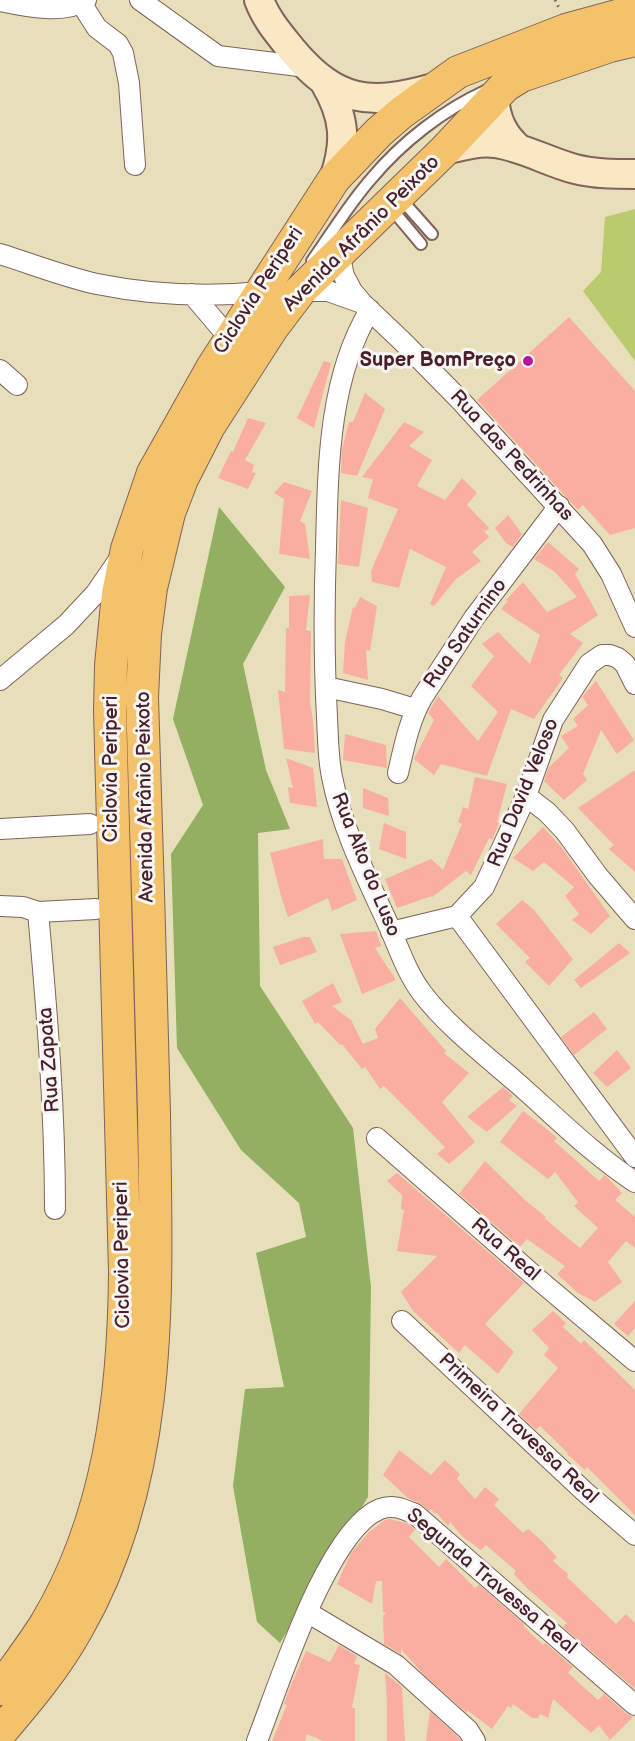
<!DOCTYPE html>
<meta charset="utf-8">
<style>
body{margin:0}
canvas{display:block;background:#e6dfba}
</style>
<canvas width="635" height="1741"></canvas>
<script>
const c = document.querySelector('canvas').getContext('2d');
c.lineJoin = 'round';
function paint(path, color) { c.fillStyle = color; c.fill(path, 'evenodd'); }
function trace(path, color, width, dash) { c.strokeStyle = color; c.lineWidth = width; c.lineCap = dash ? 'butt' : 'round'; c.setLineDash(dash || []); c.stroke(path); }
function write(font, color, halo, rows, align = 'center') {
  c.font = font + ' "Balsamiq Sans",sans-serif'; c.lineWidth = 6; c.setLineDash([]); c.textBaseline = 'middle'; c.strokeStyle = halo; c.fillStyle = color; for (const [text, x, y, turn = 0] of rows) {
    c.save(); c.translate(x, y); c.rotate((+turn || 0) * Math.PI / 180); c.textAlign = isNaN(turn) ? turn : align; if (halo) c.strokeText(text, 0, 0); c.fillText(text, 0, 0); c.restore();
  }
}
paint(new Path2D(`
 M635,209V361L583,291L601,272L605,217Z`), '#bacb6e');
paint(new Path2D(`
 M219,507L285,587L243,664L266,770L290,829L258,833L260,986L353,1128L371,1287L368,1497L280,1643L257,1622L233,1486L245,1389L284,1387L256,1253L306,1237L299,1203L241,1150L177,1048L171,854L203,805L173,719Z`), '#93af61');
paint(new Path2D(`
 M569,317L635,391V528L610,535L583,505L578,510L477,400Z
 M324,361L331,363L314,428L297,418Z
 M365,393L385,409L357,476L341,473L342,450L349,422H353Z
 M248,418L266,423L245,460L254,465L252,472L256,473L248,489L218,478L231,451L233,452Z
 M404,422L424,432L409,446L432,460L417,486L445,500L462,478L477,493L467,505L489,528L486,531L483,530L489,537L472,552L481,561L456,579L434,606L430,604L446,567L410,549L399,588L372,582L371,571L398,509L368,498L373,479L362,477Z
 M284,482L312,491L300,521L305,524L310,559L279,554L284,499L274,493Z
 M341,500L368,508L359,567L338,564Z
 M508,515L522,534L513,547L506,543L495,528Z
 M548,542L579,569L575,574L598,615L570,634L583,643L559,675L563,678L534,719L511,709L487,776L441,764L434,775L414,759L434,720L428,713L438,696L478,741L498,712L471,686L494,656L482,644L498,632L530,664L540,635L501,609L508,601L506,600L523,582L547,612L577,597L555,572L534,559Z
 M310,595L306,630L311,631L310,701L313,720L315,753L284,749L278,690L285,692L286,628H289V596Z
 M360,597L377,606L370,651L366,650L368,680L343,673L345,642L353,607L355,608Z
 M596,681L634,740L617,754L601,730L583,774L587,780L564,800L544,781L549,767L569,748L561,736L578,726L573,719L588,705L582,697Z
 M345,734L386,745L387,768L343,760Z
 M286,758L313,768L317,807L290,803L288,787L293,788Z
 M635,770V872L609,849L614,845L578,808Z
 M475,777L507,784L497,822L499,823L492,840L489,838L471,875L466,871L431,898L432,896L397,908L385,879L431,859L443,870L462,824L458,822L463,807L468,809Z
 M363,788L388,798L389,816L363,808Z
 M384,823L406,832V859L379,849Z
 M543,827L562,848L610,916L591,934L572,920L579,914L565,896L574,887L544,862L533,871L513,858Z
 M323,839L324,859H342L357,900L332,911L328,898L288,917L281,896L270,853Z
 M522,900L534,910L573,959L549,986L525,962L530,958L496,924Z
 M376,931L381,946L375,948L396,980L362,994L340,934Z
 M303,937H310L317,952L280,965L273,947Z
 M619,943L630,953L581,988L574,980Z
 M333,983L342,1002L332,1006L351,1020L363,1044L378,1038L375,1029L400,998L446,1051L444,1053L469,1073L442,1102L475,1142L449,1164L437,1154L445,1147L384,1086L380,1089L365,1067L362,1069L342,1044L340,1045L318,1022L315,1024L302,1001Z
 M594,1012L607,1029L574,1055L561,1037Z
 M617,1050L631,1068L607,1087L593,1073Z
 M503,1087L513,1096L509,1100L517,1106L487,1132L467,1117Z
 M523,1111L543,1126L557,1138L554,1141L599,1181L605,1175L622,1193L615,1200L635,1217V1248L626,1241L608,1262L622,1282L595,1302L578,1293L557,1274L565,1266L527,1239L520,1247L459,1194L485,1161L526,1201L546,1217L544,1218L580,1248L598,1228L574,1206L578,1202L555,1172L548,1179L500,1142Z
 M397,1173L524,1283L485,1324L514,1352L498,1374L465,1345L459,1353L413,1311L401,1292L437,1256L397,1251L404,1210L401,1209L402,1195L387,1181Z
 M635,1301V1328L628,1336L614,1324Z
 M553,1311L566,1323L563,1327L581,1344L584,1340L635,1390V1515L587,1467L585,1470L567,1454L568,1453L540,1426L536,1430L519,1414L558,1368L544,1355L549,1348L532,1330Z
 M399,1450L431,1475L445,1460L460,1474L457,1479L475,1499L485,1487L499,1499L494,1505L523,1533L528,1529L541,1540L557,1557L553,1561L568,1574L567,1577L616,1624L626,1614L635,1623V1689L563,1627L567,1623L527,1588L514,1574L516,1571L486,1545L481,1550L463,1537L450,1522L448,1526L436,1512L435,1514L431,1509L429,1511L420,1503L408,1498L383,1475Z
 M390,1519L409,1524L415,1530L409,1537L439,1567L446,1559L475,1588L479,1585L525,1625L523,1626L543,1645L545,1643L573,1667L568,1673L598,1700L604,1694L627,1714L633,1717L610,1740L599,1725L591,1733L553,1699L548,1718L540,1714L538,1718H532L513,1704L511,1708L508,1706L492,1729L467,1710V1713L424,1675L401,1649V1654L384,1644L383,1616L386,1613L383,1612L382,1581H376L372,1604L337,1584L351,1553L369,1532L385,1520Z
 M339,1645L357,1656L354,1664L360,1665L352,1708H355V1741H323L307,1734L305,1741H272L287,1705L284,1704L289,1690L306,1651L330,1662Z
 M385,1673L402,1687L405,1741H387V1702Z
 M430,1711L459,1738L461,1741H426Z`), '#f9aea0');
const lane = new Path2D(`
 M400,198L432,234
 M390,207L421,244
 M312,261C331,234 349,204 371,179C402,142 443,110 487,90`);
const street = new Path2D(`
 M140,0L218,56L307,67
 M0,1C24,6 64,15 86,0
 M81,3L97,28L118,44L123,53L129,83L135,165
 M339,253L344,276L352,291L362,303L402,341L460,400L592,544L611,574L635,627
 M0,254C32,264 65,277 97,284C151,295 209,297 263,292
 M300,291H328L362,303
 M192,294L231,340
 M370,310C328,379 328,469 326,548C324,604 324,661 327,717C328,737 328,758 332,777C342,829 367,878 389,926C399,949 407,973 422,993C446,1025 486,1056 516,1082C555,1116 592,1154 635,1182
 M0,370L17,385
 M0,680L66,625L96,593L120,558
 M326,687L382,699L415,709
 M398,773C404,747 409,721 422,698L474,618L559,506
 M526,796L547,812L565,831L598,876L635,919
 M0,829L90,824
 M0,906L23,907L38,912L96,909
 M38,912C47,1011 55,1109 55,1209
 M457,916L635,1157
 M391,932L457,916L484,887L526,796L553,720L589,664L602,655H610L618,658L625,664L635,684
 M377,1138L539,1280L635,1361
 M402,1321L585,1492L635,1535
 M307,1612L396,1665L468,1730L475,1741
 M257,1741C278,1688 327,1530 380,1509C393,1504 403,1509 415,1514L635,1705`);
const secondary = new Path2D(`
 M259,0C266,19 279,34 292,50C337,103 369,106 434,88
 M325,83C345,117 347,142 334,179
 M494,98C496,120 503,135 519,149
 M445,150C461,146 478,141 495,143C523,147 548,162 575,169C595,174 614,174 635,174`);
const primary = new Path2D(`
 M0,1689C15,1668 31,1647 45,1625C109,1519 124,1395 125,1273L110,711L111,665L118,594L127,549L153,473L212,368L334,179L379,132L401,113L458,72L566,30L635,11
 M0,1733C28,1700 56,1667 77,1629C167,1473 156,1286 154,1113C151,974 146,836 142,697L145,634L151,588L169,513L182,479L209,426L272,328L300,291L445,150L505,86L521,76L610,46L635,40`);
trace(lane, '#81625d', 14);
trace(street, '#81625d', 22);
trace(secondary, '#81625d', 32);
trace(primary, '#81625d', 34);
trace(new Path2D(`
 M555,0L559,8`), '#81625d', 3, [1.5, 4.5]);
trace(lane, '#fff', 10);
trace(street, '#fff', 20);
trace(secondary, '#fae7c3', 28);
trace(primary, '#f3c26a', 32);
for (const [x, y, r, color] of [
 [528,361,6,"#b5179e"]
]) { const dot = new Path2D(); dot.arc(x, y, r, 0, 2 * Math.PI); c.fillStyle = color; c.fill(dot); trace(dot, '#f6f6f2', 2); }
write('20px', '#4a1f2b', '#f6f6f2', [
 ["Avenida Afrânio Peixoto",362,234,-45],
 ["Ciclovia Periperi",259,291,-57],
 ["Rua das Pedrinhas",511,456,47],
 ["Rua Saturnino",466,634,-55],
 ["Ciclovia Periperi",112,769,-90],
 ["Rua David Veloso",524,793,-68],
 ["Avenida Afrânio Peixoto",146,797,-91],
 ["Rua Alto do Luso",365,865,68],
 ["Rua Zapata",50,1060,-94],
 ["Rua Real",505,1250,41],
 ["Ciclovia Periperi",123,1255,-91],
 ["Primeira Travessa Real",518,1429,43],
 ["Segunda Travessa Real",491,1582,40]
]);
write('bold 20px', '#4a1f2b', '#f6f6f2', [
 ["Super BomPreço",516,361]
], 'right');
</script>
